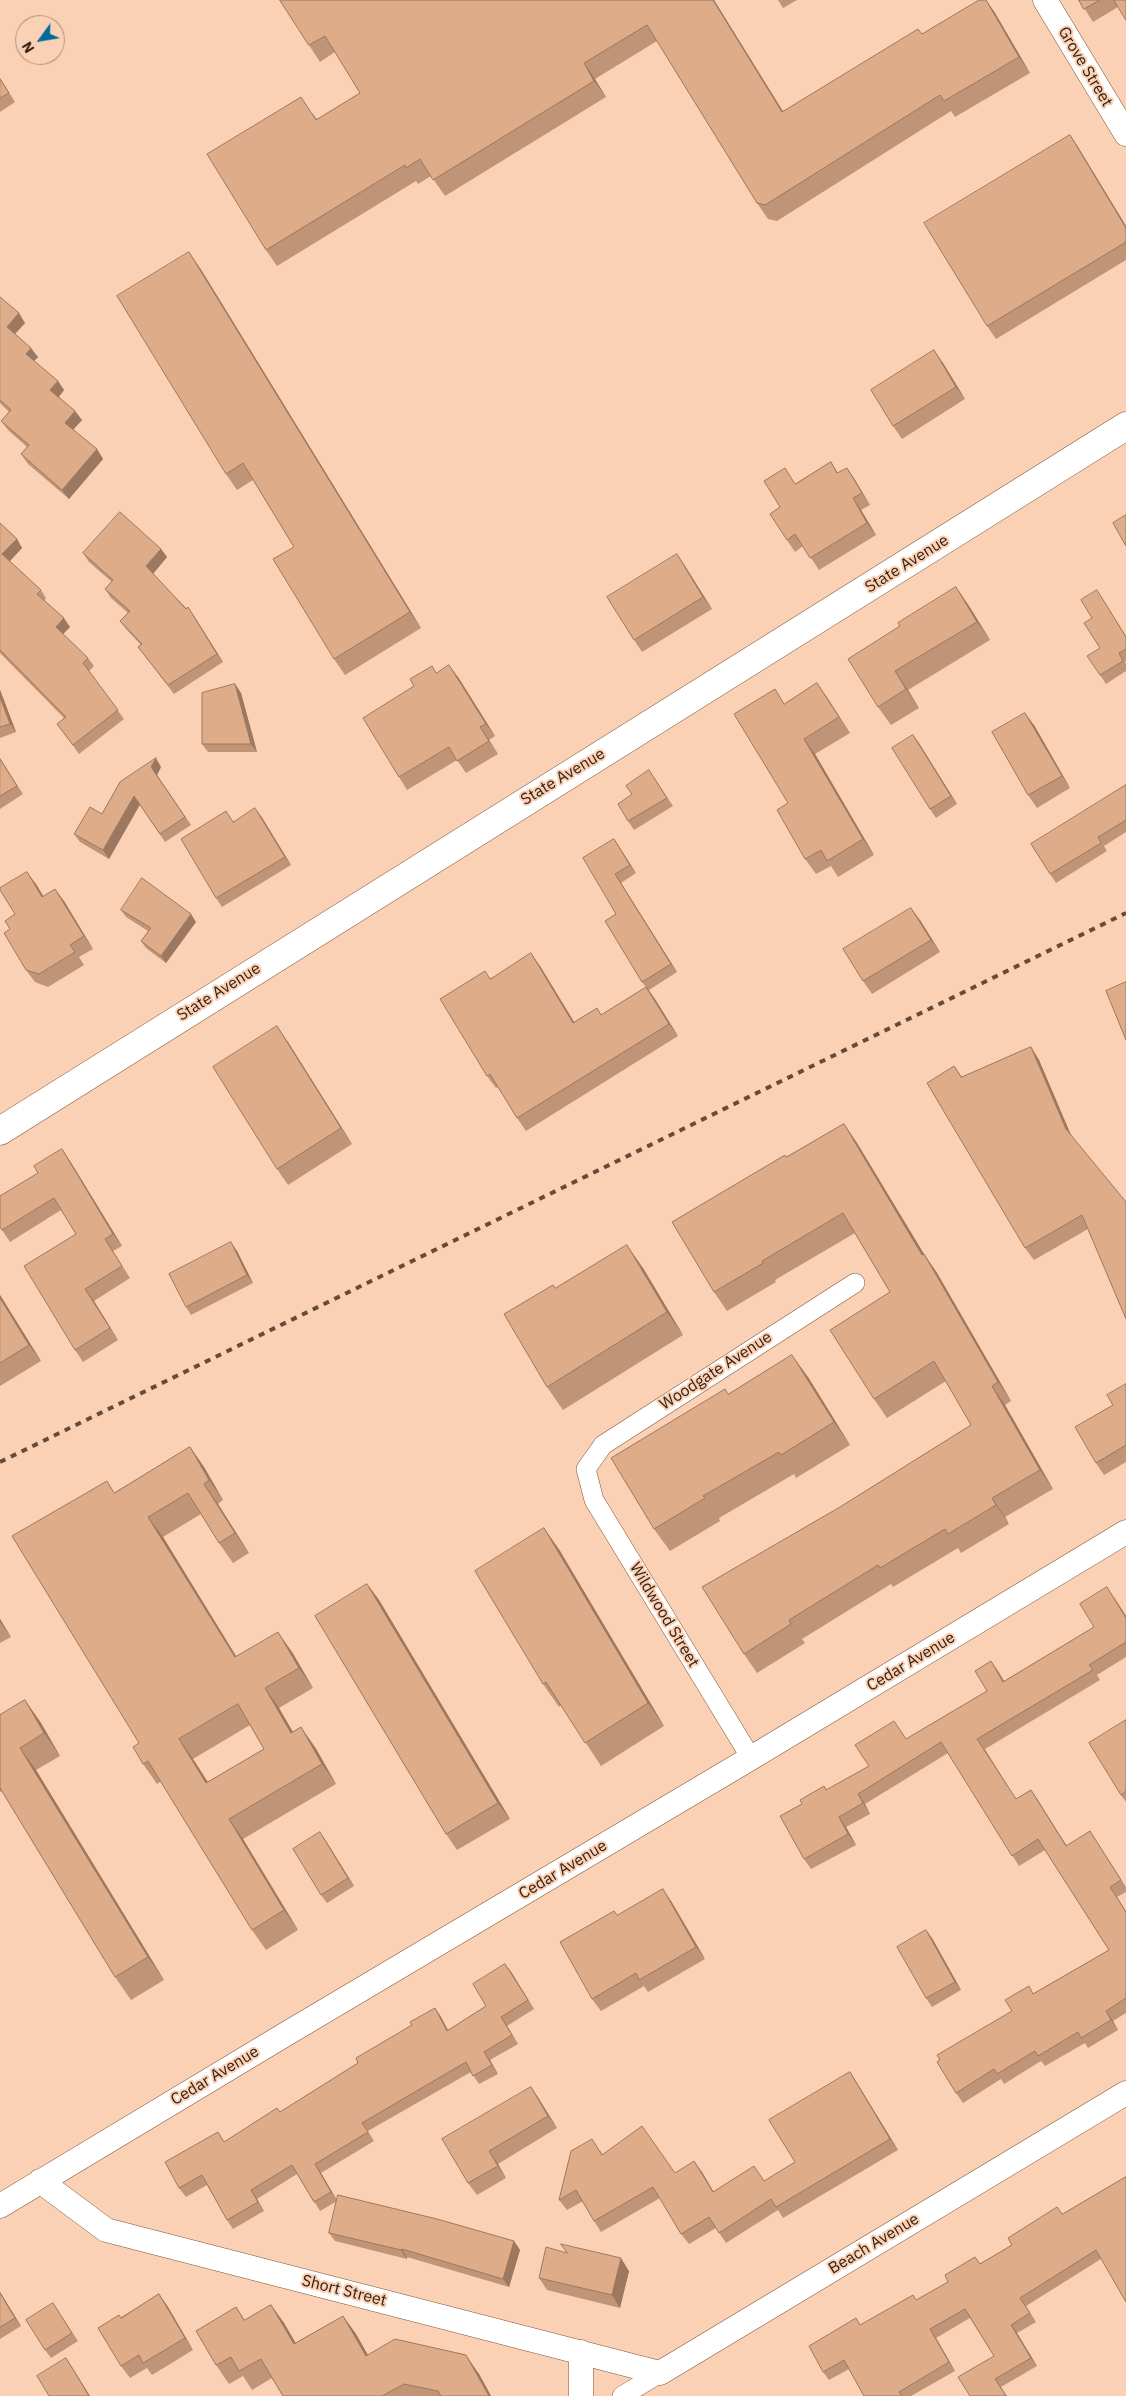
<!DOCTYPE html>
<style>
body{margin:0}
#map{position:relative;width:1126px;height:2396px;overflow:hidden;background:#fbd1b5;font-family:"IBM Plex Sans",sans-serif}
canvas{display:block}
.north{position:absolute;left:15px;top:15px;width:50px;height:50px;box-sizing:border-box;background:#fbd1b5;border:1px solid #ab8a74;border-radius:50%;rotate:238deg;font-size:14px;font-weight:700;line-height:20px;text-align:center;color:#342013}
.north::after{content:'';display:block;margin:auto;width:18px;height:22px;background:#006b98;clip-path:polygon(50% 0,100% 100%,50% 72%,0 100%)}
</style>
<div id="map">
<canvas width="1126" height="2396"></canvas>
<div class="north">N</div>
</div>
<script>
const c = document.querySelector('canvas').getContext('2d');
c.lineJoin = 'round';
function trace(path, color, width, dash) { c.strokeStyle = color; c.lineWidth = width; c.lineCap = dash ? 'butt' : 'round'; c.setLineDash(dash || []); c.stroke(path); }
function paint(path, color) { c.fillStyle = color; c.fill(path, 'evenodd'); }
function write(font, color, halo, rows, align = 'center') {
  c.font = font + ' "IBM Plex Sans",sans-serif'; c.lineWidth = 4; c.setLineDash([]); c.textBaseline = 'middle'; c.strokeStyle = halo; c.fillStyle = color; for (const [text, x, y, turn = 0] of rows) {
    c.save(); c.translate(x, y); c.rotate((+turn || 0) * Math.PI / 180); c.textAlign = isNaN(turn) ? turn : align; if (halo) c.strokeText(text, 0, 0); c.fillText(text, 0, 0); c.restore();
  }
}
const minor = new Path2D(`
 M751,1758L594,1500L586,1469L603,1445L855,1283
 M622,2396L660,2373`);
const tertiary = new Path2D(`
 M1045,0L1126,134
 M40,2181L106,2230L660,2373L1126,2093
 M0,2206L286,2034L751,1758L1126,1532
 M581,2396V2352`);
const primary = new Path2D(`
 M0,1131L1126,426`);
trace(minor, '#825534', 20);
trace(tertiary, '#825534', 25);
trace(primary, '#825534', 29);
trace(minor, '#fff', 19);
trace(tertiary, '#fff', 24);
trace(primary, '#fff', 28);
trace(new Path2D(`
 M0,1462L1126,913`), '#654b3b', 4, [6, 6]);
paint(new Path2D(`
 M280,0H714L783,111L922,34L986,0L995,13L1030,73L955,117L951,111L777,221L768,219L757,203L657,41L595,79L606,97L445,196L431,176L418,184L416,181L277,266L266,250L312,113L317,119L360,93L335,52L320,62L309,45Z
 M778,0H797L783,8Z
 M1079,0H1126L1118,7L1093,22Z
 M0,78L15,102L0,112Z
 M1070,135L1078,147L1126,226V260L996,339L987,326Z
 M200,268L421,628L345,675L334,659L294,547L253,480L237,490L226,474Z
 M0,297L25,323L15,334L38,357L34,361L58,381L64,390L59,397L75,411L82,420L73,430L97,449L103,459L69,499L28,464L21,454L27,447L8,430L1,421L9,412L0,403Z
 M943,363L965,399L902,439L893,426Z
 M831,462L838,473L847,468L855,480L870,505L861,510L876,535L819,570L803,546L795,552L787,540L780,507L796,483Z
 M0,523L17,539L22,548L10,561L41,590L46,598L44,601L70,627L63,634L88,658L94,666L89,671L124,719L79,754L57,724L64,718L0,653Z
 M161,549L167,557L153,574L194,616L223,662L174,694L138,647L141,645L126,629L120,621L128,613L111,598L105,589L112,582L89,562L83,553Z
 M685,566L712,609L642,652L634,640Z
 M956,587L969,606L990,640L908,690L919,708L891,725L878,707L900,626Z
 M1102,598L1126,636V661L1125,662L1126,664V671L1106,684L1100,675V648L1092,618Z
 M432,666L436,673L458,677L495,736L489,740L498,754L466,773L457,760L407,790L399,777L414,686Z
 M817,683L828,699L850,733L815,754L874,855L838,877L831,866L816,874L805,859L788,803L785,703Z
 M235,684L241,693L257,752H208L202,744Z
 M0,690L16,732L0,738Z
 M1034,725L1070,788L1037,808L1028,795Z
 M913,735L957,804L936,818L930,809Z
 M0,758L23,794L0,809Z
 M161,767L157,775L191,825L165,842L140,805L109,859L80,842L74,834L102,814Z
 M655,779L673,806L634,830L628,821L632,794Z
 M1126,785V832L1104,846L1107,851L1056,883L1050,874Z
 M261,816L291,865L222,907L216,898L233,821Z
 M614,839L636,873L621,883L677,972L649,990L678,1036L526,1131L517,1118L498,1087L496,1088L487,1076L490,978L540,966L574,1022L597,1008L601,1015L646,987L642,982L616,914Z
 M36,884L43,896L64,901L93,949L79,957L84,965L48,987L35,982L26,970L10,929L15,914Z
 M121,910L196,922L166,963L146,948L141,941L148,931L126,917Z
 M920,920L940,952L872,994L863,981Z
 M288,1042L352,1144L288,1185L277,1169Z
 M1031,1047L1039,1060L1072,1138L1088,1229L1034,1260L1025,1248L954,1066L962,1077Z
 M844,1124L857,1143L924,1254L937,1273L1011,1401L1005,1405L1053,1489L1005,1517L1009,1524L961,1553L958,1548L893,1587L891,1584L802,1639L805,1643L757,1673L744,1654L840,1507L971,1425L946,1381L887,1418L874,1399L890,1292L855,1233L775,1280L776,1282L727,1311L714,1292L786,1157Z
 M70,1161L122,1246L113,1251L130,1278L94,1301L118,1340L83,1362L75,1350L76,1234L61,1210L10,1242L0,1227Z
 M237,1251L253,1283L191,1315L186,1307Z
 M643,1268L683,1335L563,1410L547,1387L555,1288Z
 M0,1295L41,1361L0,1386Z
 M808,1377L850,1445L796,1478L794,1474L719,1518L720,1521L670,1551L654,1529L729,1394Z
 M1126,1384V1462L1104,1475L1096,1463L1113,1405Z
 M190,1447L204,1467L223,1500L218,1504L249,1553L233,1563L219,1543L201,1514L163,1537L236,1657L292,1652L313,1688L279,1708L293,1732L315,1747L336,1784L243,1839L298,1930L266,1950L252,1930L161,1781L157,1784L143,1764L139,1743L115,1492ZM250,1725L264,1749L208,1782L193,1759Z
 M544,1528L560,1551L664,1726L601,1766L561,1705L559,1707L543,1684Z
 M367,1584L379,1600L510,1819L457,1850L446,1834Z
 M1114,1597L1126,1616V1657L1097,1675L1100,1680L985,1749L1016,1799L1031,1790L1067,1846L1090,1831L1126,1887V1892L1117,1897L1126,1911V2013L1113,2021L1118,2030L1088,2048L1085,2043L1045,2066L1041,2061L1004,2084L1001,2079L963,2103L956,2093L1012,2011L1034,1993L1109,1950L1045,1850L1019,1866L948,1753L865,1804L870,1814L846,1827L856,1845L811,1869L804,1859L802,1804L824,1786L827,1790L869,1766L901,1731L906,1739L987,1691L998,1671L1004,1681L1094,1627Z
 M0,1619L11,1637L0,1643Z
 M25,1700L41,1723L60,1756L36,1770L164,1980L131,2000L115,1977L2,1791L0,1792V1715Z
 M1126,1720V1802L1121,1795Z
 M326,1841L354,1886L327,1903L321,1895Z
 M671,1901L705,1959L648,1992L644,1986L601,2011L592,1999Z
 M932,1938L961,1990L932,2007L926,1998Z
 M505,1964L534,2009L507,2026L518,2044L490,2060L498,2074L479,2084L471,2072L368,2131L374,2141L321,2173L337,2200L514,2241L520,2250L509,2287L407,2257V2259L335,2241L329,2233L337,2201L320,2211L297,2174L257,2199L264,2211L233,2229L227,2220L207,2185L186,2197L179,2188L225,2141L280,2112L358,2063L435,2008L441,2017L448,2030L486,2006Z
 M850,2072L857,2083L898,2150L783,2218L778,2210L726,2243L716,2228L689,2244L681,2234L660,2198L601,2232L594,2221L583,2201L567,2210L559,2200L600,2150L602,2154L675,2173L702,2172L713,2191L765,2181L795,2162Z
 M531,2087L539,2099L557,2128L498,2164L506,2178L477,2195L468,2183Z
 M1126,2177L1101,2259L1026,2306L1036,2322L1017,2333L1037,2366L1001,2387L1007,2396H970L994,2356L970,2318L936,2338L955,2371L911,2396H864L849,2369L829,2380L823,2372L861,2325L917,2300L1012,2245L1057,2207L1062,2214Z
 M567,2253L629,2271L620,2308L547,2290L539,2278Z
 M0,2292L21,2326L0,2339Z
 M159,2294L168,2307L193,2350L152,2375L147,2368L130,2378L121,2366V2317Z
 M53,2303L78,2341L51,2358L45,2350Z
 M271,2305L284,2323L295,2343L343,2316L356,2334L368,2355L479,2374L491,2396H283L272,2378L252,2390L243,2376L229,2384L216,2365L236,2307L245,2320Z`), '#c09476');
paint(new Path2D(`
 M713,0H714L793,128L782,112Z
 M986,0L995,13L1030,73L1019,57Z
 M584,63L595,79L606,97L594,81Z
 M1070,135L1078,147L1126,226V228Z
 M189,252L200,268L421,628L410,612Z
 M19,313L25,323L13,336L7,327Z
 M31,348L38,357L32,363L26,354Z
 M934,350L943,363L965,399L956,387Z
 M58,381L64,390L57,399L50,390Z
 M75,411L82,420L71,432L65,423Z
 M97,449L103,459L69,499L62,490Z
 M847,468L855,480L870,505L862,493Z
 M853,498L861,510L876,535L867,523Z
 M17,539L22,548L8,563L2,554Z
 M161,549L167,557L152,575L146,566Z
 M677,554L685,566L712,609L703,597Z
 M956,587L969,606L990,640L977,622Z
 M188,607L194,616L223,662L217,654Z
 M64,618L70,627L62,635L56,627Z
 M449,665L458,677L495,736L486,724Z
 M895,671L908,690L919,708L906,689Z
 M817,683L828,699L850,733L839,717Z
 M235,684L241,693L257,752L251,744Z
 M0,690L16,732L10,724L0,697Z
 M1025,713L1034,725L1070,788L1062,776Z
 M480,727L489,740L498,754L489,741Z
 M913,735L919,743L957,804L951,796Z
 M804,739L815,754L874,855L863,839Z
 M156,758L161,767L157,775L191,825L151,767Z
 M134,796L140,804L109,859L103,850Z
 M255,808L261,816L291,865L285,857Z
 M614,839L620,848L636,873L630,865Z
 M27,872L36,884L51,909L42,897Z
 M615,874L621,883L677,972L671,964Z
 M55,889L64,901L93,949L84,936Z
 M911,908L920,920L940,952L931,940Z
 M191,914L196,922L166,963L161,956Z
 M531,953L540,966L582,1035L573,1023Z
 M646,987L655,999L678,1036L669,1024Z
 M277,1026L288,1042L352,1144L341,1128Z
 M1031,1047L1039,1060L1074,1142L1066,1129Z
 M844,1124L857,1143L936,1274L922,1255Z
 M62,1149L70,1161L122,1246L113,1234Z
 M231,1242L237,1251L253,1283L247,1275Z
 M627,1245L643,1268L683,1335L667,1312Z
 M924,1254L937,1273L1011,1401L998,1382Z
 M85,1289L94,1301L118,1340L110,1328Z
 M0,1295L41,1361L29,1345L0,1298Z
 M792,1355L808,1377L850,1445L834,1422Z
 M992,1386L1005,1405L1053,1489L1040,1470Z
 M190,1447L204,1467L223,1500L209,1480Z
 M204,1484L218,1504L249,1553L235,1533Z
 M992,1498L1005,1517L1009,1524L996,1505Z
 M148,1517L163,1537L249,1677L235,1657Z
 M544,1528L560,1551L664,1726L648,1703Z
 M367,1584L379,1600L510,1819L498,1803Z
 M1107,1587L1126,1616V1618Z
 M0,1619L11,1637L0,1622Z
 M278,1632L292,1652L313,1688L299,1668Z
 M991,1661L998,1671L1010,1692L1003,1682Z
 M265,1688L279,1708L305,1753L291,1733Z
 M25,1700L41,1723L60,1756L44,1733Z
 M301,1727L315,1747L336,1784L322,1764Z
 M179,1739L193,1759L221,1803L206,1783Z
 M20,1748L36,1770L164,1980L148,1957Z
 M1031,1790L1038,1800L1073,1857L1066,1846Z
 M858,1794L865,1804L870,1814L863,1803Z
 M839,1817L846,1827L856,1845L848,1834Z
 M229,1819L243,1839L298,1930L284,1910Z
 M320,1832L326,1841L354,1886L348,1878Z
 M663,1889L671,1901L705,1959L696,1947Z
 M926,1930L932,1938L961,1990L955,1982Z
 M505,1964L512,1973L534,2009L528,2000Z
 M435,2008L441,2017L453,2040L447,2031Z
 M1106,2011L1113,2021L1118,2030L1111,2020Z
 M501,2017L507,2026L518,2044L512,2035Z
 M484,2052L490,2060L498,2074L492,2065Z
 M850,2072L857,2083L898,2150L890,2139Z
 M531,2087L539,2099L557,2128L548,2116Z
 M489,2151L498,2164L506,2178L498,2166Z
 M694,2161L702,2172L720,2203L713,2192Z
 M315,2164L321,2173L337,2201L331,2192Z
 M251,2190L257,2199L264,2211L258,2202Z
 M514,2241L520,2250L509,2287L503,2279Z
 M402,2249L407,2257V2259L401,2250Z
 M621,2258L629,2271L620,2308L612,2295Z
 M0,2292L21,2326L15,2318L0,2293Z
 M159,2294L168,2307L193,2350L185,2338Z
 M271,2305L284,2323L307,2362L294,2344Z
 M343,2316L356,2334L379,2375L366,2356Z
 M1011,2325L1017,2333L1037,2366L1031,2358Z
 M930,2329L936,2338L955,2371L949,2362Z
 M466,2355L479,2374L491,2396H489Z
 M66,2358L72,2367L90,2396H89Z`), '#9c7860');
const building = new Path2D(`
 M280,0H713L782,112L918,29L922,34L979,0H986L1019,57L944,101L940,95L765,205L757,203L647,25L584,63L594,81L433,180L420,159L406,168L405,165L266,250L207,154L301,97L316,120L360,93L325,36L309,45Z
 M1079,0H1100L1084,9Z
 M1114,0H1126V20Z
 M0,79L9,93L0,98Z
 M1070,135L1126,228V242L987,326L924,223Z
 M189,252L410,612L334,659L273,559L294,547L243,463L226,474L117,296Z
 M0,297L19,313L7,327L31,348L26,354L58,381L50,390L75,411L65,423L97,449L62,490L21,454L29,445L1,421L11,410L0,400Z
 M934,350L956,387L893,426L871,390Z
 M831,462L837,473L847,468L862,493L853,498L867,523L810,558L795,534L787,540L770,514L780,507L764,481L785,468L795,484Z
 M120,512L161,549L146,566L186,609L188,607L217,654L168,685L138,647L142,644L120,621L130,611L105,589L113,580L83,553Z
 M1126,515V546L1113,523Z
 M0,523L17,539L2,554L41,590L37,594L64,618L56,627L88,658L83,663L118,710L73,745L57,724L66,717L0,650Z
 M677,554L703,597L634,640L607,597Z
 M956,587L977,622L895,671L906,689L878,707L848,659L900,626L898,623Z
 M1097,590L1126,637V649L1119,653L1123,661L1100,675L1087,656L1100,648L1084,623L1092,618L1081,600Z
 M449,665L486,724L480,727L489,741L457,761L449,747L399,777L363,718L414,686L410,679L432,666L436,673Z
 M817,683L839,717L804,739L863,839L827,861L821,850L805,859L777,810L788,803L734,714L775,689L784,704Z
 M235,684L251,744H202V693Z
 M0,697L10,724L0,727Z
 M1025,713L1062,776L1028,795L992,732Z
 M913,735L951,796L930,809L892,748Z
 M156,758L151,767L185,817L160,834L134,796L103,850L74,834L90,807L102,814L120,782Z
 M0,759L17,786L0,796Z
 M649,770L667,798L628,821L618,804L632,794L626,786Z
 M1126,785V820L1098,837L1101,843L1050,874L1031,844Z
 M255,808L285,857L216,898L181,839L226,811L233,822Z
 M614,839L630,865L615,874L671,964L642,982L605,921L616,914L583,858Z
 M27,872L42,897L55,889L84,936L70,945L75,952L39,974L26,970L4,933L10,929L5,921L15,914L0,890V888Z
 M142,878L191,914L161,956L141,941L151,928L121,910Z
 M911,908L931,940L863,981L843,949Z
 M531,953L573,1023L597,1008L601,1015L646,987L669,1024L517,1118L490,1074L487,1076L440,999L485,971L490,979Z
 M1126,982V1040L1106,991Z
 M277,1026L341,1128L277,1169L213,1067Z
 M1031,1047L1066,1129L1126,1202V1319L1082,1215L1025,1248L927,1083L954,1066L961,1077Z
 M844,1124L922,1255L924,1254L998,1382L992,1386L1040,1470L992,1498L996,1505L948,1534L945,1529L880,1568L878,1565L789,1620L791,1624L744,1654L702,1587L840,1507L971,1425L934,1361L874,1399L830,1330L890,1292L843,1213L762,1261L763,1263L714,1292L672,1222L785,1155L786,1157Z
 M62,1149L113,1234L105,1239L122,1266L85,1289L110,1328L75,1350L24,1266L76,1234L54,1198L2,1230L0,1227V1196L38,1173L34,1166Z
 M231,1242L247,1275L186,1307L169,1274Z
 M627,1245L667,1312L547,1387L504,1314L553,1285L555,1288Z
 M0,1298L29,1345L0,1363Z
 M792,1355L834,1422L781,1455L779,1452L703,1496L705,1498L654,1529L611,1458L725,1389L728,1394Z
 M1126,1384V1445L1096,1463L1075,1427L1113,1405L1107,1395Z
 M190,1447L209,1480L204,1484L235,1533L219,1543L188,1493L148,1517L235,1657L278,1632L299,1668L265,1688L291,1733L301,1727L322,1764L229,1819L284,1910L252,1930L148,1761L143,1764L133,1747L139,1743L12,1536L107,1481L114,1493ZM238,1704L264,1749L206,1783L179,1739Z
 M544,1528L648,1703L585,1743L546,1682L543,1684L475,1571Z
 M367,1584L498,1803L446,1834L315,1616Z
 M1107,1587L1126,1618V1642L1089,1665L1093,1670L977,1739L1016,1799L1031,1790L1066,1846L1090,1831L1121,1880L1110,1887L1126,1912V1998L1106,2011L1111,2020L1081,2038L1078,2032L1038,2056L1035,2051L997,2074L994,2069L956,2093L937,2062L940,2060L937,2055L1012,2011L1005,2000L1029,1986L1033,1994L1109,1950L1038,1839L1012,1856L941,1742L858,1794L863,1803L839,1817L848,1834L804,1859L780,1816L802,1804L800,1800L824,1786L826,1790L869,1766L855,1745L894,1721L906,1739L987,1691L975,1671L991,1661L1003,1682L1094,1627L1080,1604Z
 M25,1700L44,1733L20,1748L148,1957L115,1977L0,1788V1715Z
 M1126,1720V1791L1121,1795L1089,1743Z
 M320,1832L348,1878L321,1895L293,1849Z
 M663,1889L696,1947L639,1980L636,1973L592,1999L560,1942L614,1911L617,1915Z
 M926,1930L955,1982L926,1998L897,1947Z
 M505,1964L528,2000L501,2017L512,2035L484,2052L492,2065L473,2076L466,2062L362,2123L368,2132L315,2164L331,2192L314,2202L292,2165L251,2190L258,2202L227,2220L202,2175L179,2188L165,2162L218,2132L224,2142L277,2108L280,2112L358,2063L356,2058L412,2025L410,2022L435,2008L447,2031L486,2006L473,1984Z
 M850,2072L890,2139L776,2207L771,2199L719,2233L709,2217L681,2234L653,2187L594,2221L576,2190L559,2200L571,2151L592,2139L602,2155L642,2126L675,2173L694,2161L713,2192L754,2166L764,2181L795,2162L769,2120Z
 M531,2087L548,2116L489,2151L498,2166L468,2183L442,2139Z
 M1126,2177V2302L1096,2250L1020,2298L1030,2313L1011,2325L1031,2358L995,2379L1006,2396H970L958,2377L994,2356L965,2309L930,2329L949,2362L899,2392L902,2396H864L844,2360L823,2372L809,2346L856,2318L860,2325L913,2295L916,2300L948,2282L945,2275L975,2257L980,2264L1012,2245L1008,2238L1057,2207L1062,2214Z
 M338,2195L437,2219L514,2241L503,2279L402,2249L401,2250L329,2233Z
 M561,2244L621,2258L612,2295L539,2278L546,2247L567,2253Z
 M0,2293L15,2318L0,2327Z
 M159,2294L185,2338L143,2363L139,2355L121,2366L98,2328L119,2315L121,2318Z
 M53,2303L72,2333L45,2350L26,2320Z
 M271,2305L294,2344L343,2316L366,2356L395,2339L466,2355L489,2396H441L438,2391L404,2384L382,2396H283L261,2359L239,2371L231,2357L216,2365L196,2331L236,2307L244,2320Z
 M66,2358L89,2396H49L37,2376Z`);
paint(building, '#dfac89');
trace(building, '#9c7860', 1);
write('16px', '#342013', '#fbd1b5', [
 ["Grove Street",1085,67,59],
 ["State Avenue",907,564,-32],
 ["State Avenue",563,777,-31],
 ["State Avenue",219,992,-32],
 ["Woodgate Avenue",716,1371,-33],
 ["Wildwood Street",664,1615,59],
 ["Cedar Avenue",911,1662,-31],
 ["Cedar Avenue",563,1870,-31],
 ["Cedar Avenue",215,2076,-31],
 ["Beach Avenue",874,2244,-31],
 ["Short Street",344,2291,14]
]);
</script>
